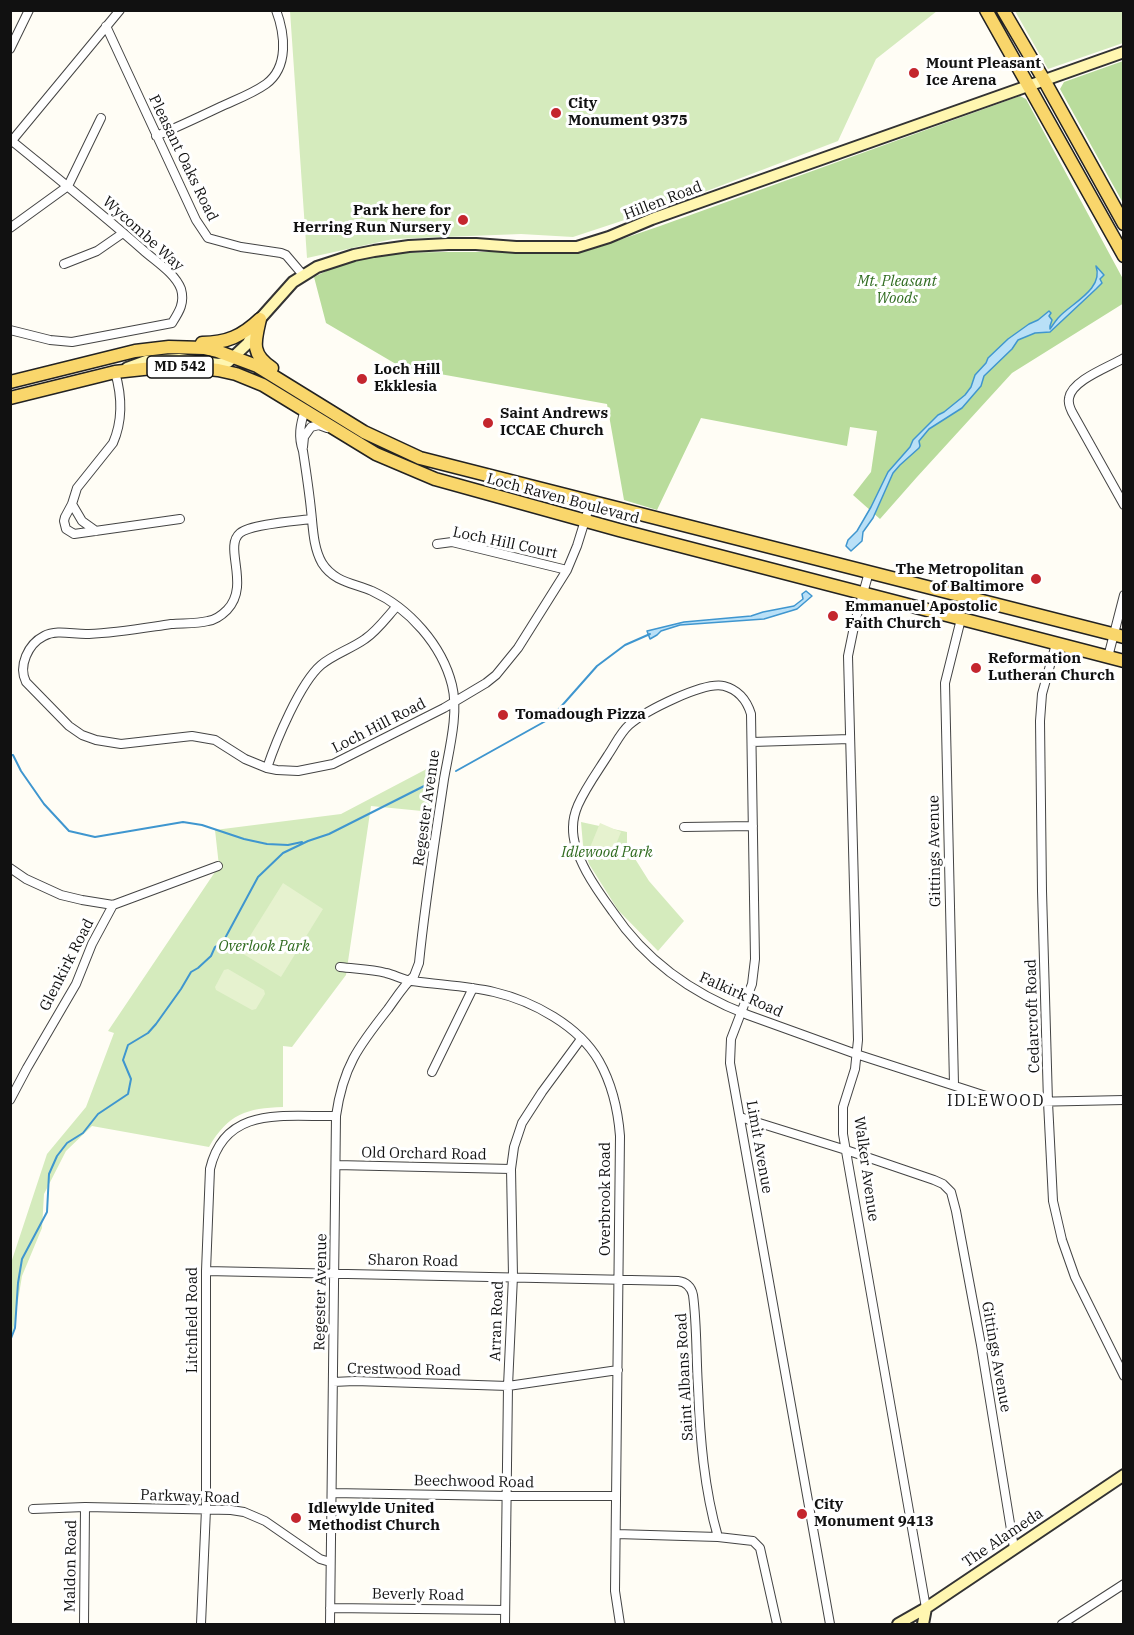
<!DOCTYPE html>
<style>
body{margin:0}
#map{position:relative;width:1134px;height:1635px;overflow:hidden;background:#fffdf5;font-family:"IBM Plex Serif",serif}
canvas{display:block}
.frame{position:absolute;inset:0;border:12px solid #111;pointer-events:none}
</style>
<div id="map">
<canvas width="1134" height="1635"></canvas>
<div class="frame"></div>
</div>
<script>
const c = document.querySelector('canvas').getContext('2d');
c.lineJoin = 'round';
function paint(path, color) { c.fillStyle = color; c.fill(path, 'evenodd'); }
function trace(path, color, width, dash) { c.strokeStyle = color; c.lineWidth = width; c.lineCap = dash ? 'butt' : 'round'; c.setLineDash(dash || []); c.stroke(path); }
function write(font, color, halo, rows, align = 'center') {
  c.font = font + ' "IBM Plex Serif",serif'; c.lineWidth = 6; c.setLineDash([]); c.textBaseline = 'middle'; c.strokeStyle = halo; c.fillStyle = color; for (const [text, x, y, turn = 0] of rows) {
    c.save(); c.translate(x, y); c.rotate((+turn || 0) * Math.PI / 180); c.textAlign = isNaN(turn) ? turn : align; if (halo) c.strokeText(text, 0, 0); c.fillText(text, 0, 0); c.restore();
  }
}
paint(new Path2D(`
 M290,11V10L937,11L876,59L838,141L670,205L573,237L521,234L393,239L307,258Z
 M1015,11H1123V43L1048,69Z
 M438,763L432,812L371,806L346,975L292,1047L283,1046V1107C247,1108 228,1114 209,1147L92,1126L66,1151L44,1194L42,1228L22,1276L11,1343V1263L47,1154L86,1107L114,1033L108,1031L219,866L215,830L341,814Z
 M581,822L627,832V846L649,881L684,921L658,951L618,910L589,864L583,845Z`), '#d5ebbd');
paint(new Path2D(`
 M1123,61H1124L1123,203L1060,89L1064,82Z
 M1020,96L1026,99L1123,279L1124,303L1012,373L917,477L880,519L853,495L871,472L877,431L850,427L847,446L701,418L657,510L624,500L607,404L401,367L326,323L314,277L339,265L392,253L445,252H576L596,248L660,226Z`), '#b9dc9c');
paint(new Path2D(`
 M600,823L621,832L610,859L589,850Z
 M283,883L323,909L281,977L240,952Z
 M228,969L264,990L265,994L256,1009L252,1010L216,990L215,987L224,970Z`), '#e6f2cf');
const water = new Path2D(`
 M1096,266L1104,275L1100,279L1102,283L1096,289L1050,332L1035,333L1018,340L1012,349L984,376L981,386L962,408L929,429L919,441L920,446L919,448L900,465L893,473L873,518L863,532L862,541L851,551L846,546L848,540L857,531L871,507L888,472L910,447L913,440L938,415L944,412L965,395L971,387L975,375L986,363L988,358L1008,339L1029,324L1038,320L1049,311L1051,313L1049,316L1052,320L1050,326V329C1053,325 1056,320 1059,317C1072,303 1104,289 1096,266Z
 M806,591L812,596L797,609L764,619L680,625L661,631L657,635L650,639L647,631L684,622L751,616L763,612L794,606L803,599L802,594Z`);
paint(water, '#b9e0f7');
trace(water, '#3f96cf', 1.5);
trace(new Path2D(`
 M10,755H13L21,771L44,804L69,831L95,837L183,822L202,825L244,839L267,844L288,845L302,842
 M456,771L551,718L597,666L625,645L650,634
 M10,1341L15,1328L18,1283L22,1259L47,1212L49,1174L57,1156L67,1143L83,1133L98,1114L128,1094L131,1079L123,1060L128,1045L148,1033L156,1024L181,989L191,972L198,968L211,956L215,947L223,942L258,877L283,853L308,841L329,834L434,781`), '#3f96cf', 2);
const street = new Path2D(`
 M106,26L196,220L208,238L241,247L281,253L286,255L303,275
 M10,49L29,10
 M156,136C178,127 199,117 220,107C235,100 252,94 266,84C289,67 285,34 276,10
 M10,143L120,10
 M10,228L68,186L101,118
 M64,264L97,251L123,233
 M10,330L50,340L72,342L172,323C179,312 185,303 181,289C175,273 155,261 143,250C100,212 56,177 12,141
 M1124,358C1109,367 1072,380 1069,398C1068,403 1070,408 1072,412L1124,505
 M115,372C122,396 123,420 113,443L77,488L72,504L65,517L64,521L66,529L74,534L180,519
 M305,410C300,425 298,437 303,451C306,471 309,490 311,510C313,527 313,547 322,563C334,582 353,583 372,591C409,608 442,645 452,685C459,713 449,750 444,779C435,840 425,902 419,963L414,976C404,985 396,998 388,1009C358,1047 343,1067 336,1116L330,1624
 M303,447L304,437L311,427L319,425L327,428
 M72,504L82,521L96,531
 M312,519C297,521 251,524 240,533C223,547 251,585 227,610C222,615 215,620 208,621C196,624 183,623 171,624C144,628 117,633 89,634C75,635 57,629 44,636C28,644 18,666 26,682L69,726L82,735L96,740L121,744L192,736L215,740L245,759L267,768L277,770L298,771L333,764L444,708L486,683L496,675L518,648L567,570L577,546L591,501
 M437,544L452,542L567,570
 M869,572L855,622L848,656L858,1040L855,1069L843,1107V1134L926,1608
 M1056,644L1042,694L1040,721L1042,891L1048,1102L1053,1201L1062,1240L1075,1277L1124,1376
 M1108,657L1124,595
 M752,742L850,739
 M267,768C276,741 300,683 321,665C334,654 351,649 365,639C377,631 387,617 397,606
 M684,827L753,826
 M10,868L26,879L61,895L82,900L113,905L218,866
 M340,967C356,969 371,969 386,973C395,975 403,980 412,981C440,985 468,986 494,992C533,1001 579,1026 599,1061C612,1084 618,1110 620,1136L615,1591L620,1624
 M432,1072L473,988
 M954,1084L945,683L961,619
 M10,1100L27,1068L76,984L92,944L113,905
 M740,1117L846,1150L934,1180L943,1184L951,1192L956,1211L981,1345L1014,1548
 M336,1165L511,1169
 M206,1271L678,1281C686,1282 691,1286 693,1295C697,1325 696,1356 698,1387C700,1437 704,1489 718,1537
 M333,1382L355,1381L508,1386L618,1370
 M332,1493L505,1496H616
 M33,1509L85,1507L231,1510L244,1512L265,1521L320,1559L330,1562
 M616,1534L718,1537L753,1541L760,1548L777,1624
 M330,1608L505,1610
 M84,1624L85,1507
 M201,1624L206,1509V1271L210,1169C225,1105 284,1117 336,1116
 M505,1624L508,1386L513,1276L511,1169L514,1147L522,1123L542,1092L581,1039
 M830,1624L730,1063L731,1039L752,984L755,959L751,714C747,701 739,690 724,686C704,681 645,711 629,725C620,733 615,745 608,755C598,771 586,787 578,805C575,812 573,820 573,827C572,856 597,890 613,912C646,961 693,994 748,1015L856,1054L989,1097L1030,1102L1124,1100
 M1062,1624L1124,1584`);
const secondary = new Path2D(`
 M127,368L146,361L179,359L219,364L228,362L248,343L260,319L293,282L317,267L354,255L374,251L409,246L448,244H476L516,247H577L609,237L652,219L1124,52
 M898,1624L926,1608L1124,1475
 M923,1624L926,1608`);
const primary = new Path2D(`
 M986,10L1124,256
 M1003,10L1044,80L1124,224
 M260,319C255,341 250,354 272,368
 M202,343C227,343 242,336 260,319
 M10,382L135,351L169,347L204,348L217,351L257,366L364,432L420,458L1124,637
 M10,398L115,372L162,367L199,368L218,370L236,374L263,385L376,454L435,479L619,530L1124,661`);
trace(street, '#444', 10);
trace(secondary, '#333', 14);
trace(primary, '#222', 15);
trace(street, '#fff', 8);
trace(secondary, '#fff6b0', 10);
trace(primary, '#f9d66b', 12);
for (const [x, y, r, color] of [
 [914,73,6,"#c4262e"],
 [556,113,6,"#c4262e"],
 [463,220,6,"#c4262e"],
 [362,379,6,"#c4262e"],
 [488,423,6,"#c4262e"],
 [1036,579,6,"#c4262e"],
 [833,616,6,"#c4262e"],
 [976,668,6,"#c4262e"],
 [503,715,6,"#c4262e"],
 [802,1514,6,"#c4262e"],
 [296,1518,6,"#c4262e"]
]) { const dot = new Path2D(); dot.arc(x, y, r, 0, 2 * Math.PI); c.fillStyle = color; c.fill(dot); trace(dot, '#fff', 2); }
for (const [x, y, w] of [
 [180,367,66]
]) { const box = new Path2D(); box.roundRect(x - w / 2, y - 11, w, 22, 4.5); c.fillStyle = '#fff'; c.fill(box); trace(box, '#111', 1.5); }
write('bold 14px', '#111', null, [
 ["MD 542",180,367]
]);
write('bold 15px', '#111', '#fff', [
 ["Mount Pleasant",926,64],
 ["Ice Arena",926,81],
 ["City",568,104],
 ["Monument 9375",568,121],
 ["Park here for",451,211,"right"],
 ["Herring Run Nursery",451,228,"right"],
 ["Loch Hill",374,370],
 ["Ekklesia",374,387],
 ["Saint Andrews",500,414],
 ["ICCAE Church",500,431],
 ["The Metropolitan",1024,570,"right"],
 ["of Baltimore",1024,587,"right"],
 ["Emmanuel Apostolic",845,607],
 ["Faith Church",845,624],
 ["Reformation",988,659],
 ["Lutheran Church",988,676],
 ["Tomadough Pizza",515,715],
 ["City",814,1505],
 ["Monument 9413",814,1522],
 ["Idlewylde United",308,1509],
 ["Methodist Church",308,1526]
], 'left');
write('15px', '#111', '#fff', [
 ["Pleasant Oaks Road",183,158,64],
 ["Hillen Road",663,201,-21],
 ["Wycombe Way",143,234,42],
 ["Loch Raven Boulevard",563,499,15],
 ["Loch Hill Court",505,543,12],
 ["Loch Hill Road",379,726,-27],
 ["Regester Avenue",427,808,-82],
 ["Gittings Avenue",935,851,-91],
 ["Glenkirk Road",67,965,-63],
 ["Falkirk Road",741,995,24],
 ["Cedarcroft Road",1033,1016,-92],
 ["Limit Avenue",759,1147,80],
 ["Old Orchard Road",424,1154,1],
 ["Walker Avenue",866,1169,82],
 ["Overbrook Road",606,1199,-90],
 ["Sharon Road",413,1261,1],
 ["Regester Avenue",321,1292,-89],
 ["Litchfield Road",193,1320,-90],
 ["Arran Road",497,1321,-88],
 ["Gittings Avenue",996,1357,80],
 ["Crestwood Road",404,1370,1],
 ["Saint Albans Road",685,1377,-93],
 ["Beechwood Road",474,1482,1],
 ["Parkway Road",190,1497,2],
 ["The Alameda",1003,1538,-34],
 ["Maldon Road",71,1566,-89],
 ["Beverly Road",418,1595,1]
]);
write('italic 15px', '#2f6b1f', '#fff', [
 ["Mt. Pleasant",897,282],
 ["Woods",897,299],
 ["Idlewood Park",607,853],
 ["Overlook Park",264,947]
]);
c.letterSpacing = '1.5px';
write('16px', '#111', '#fff', [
 ["IDLEWOOD",996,1101]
]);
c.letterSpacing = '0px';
</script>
